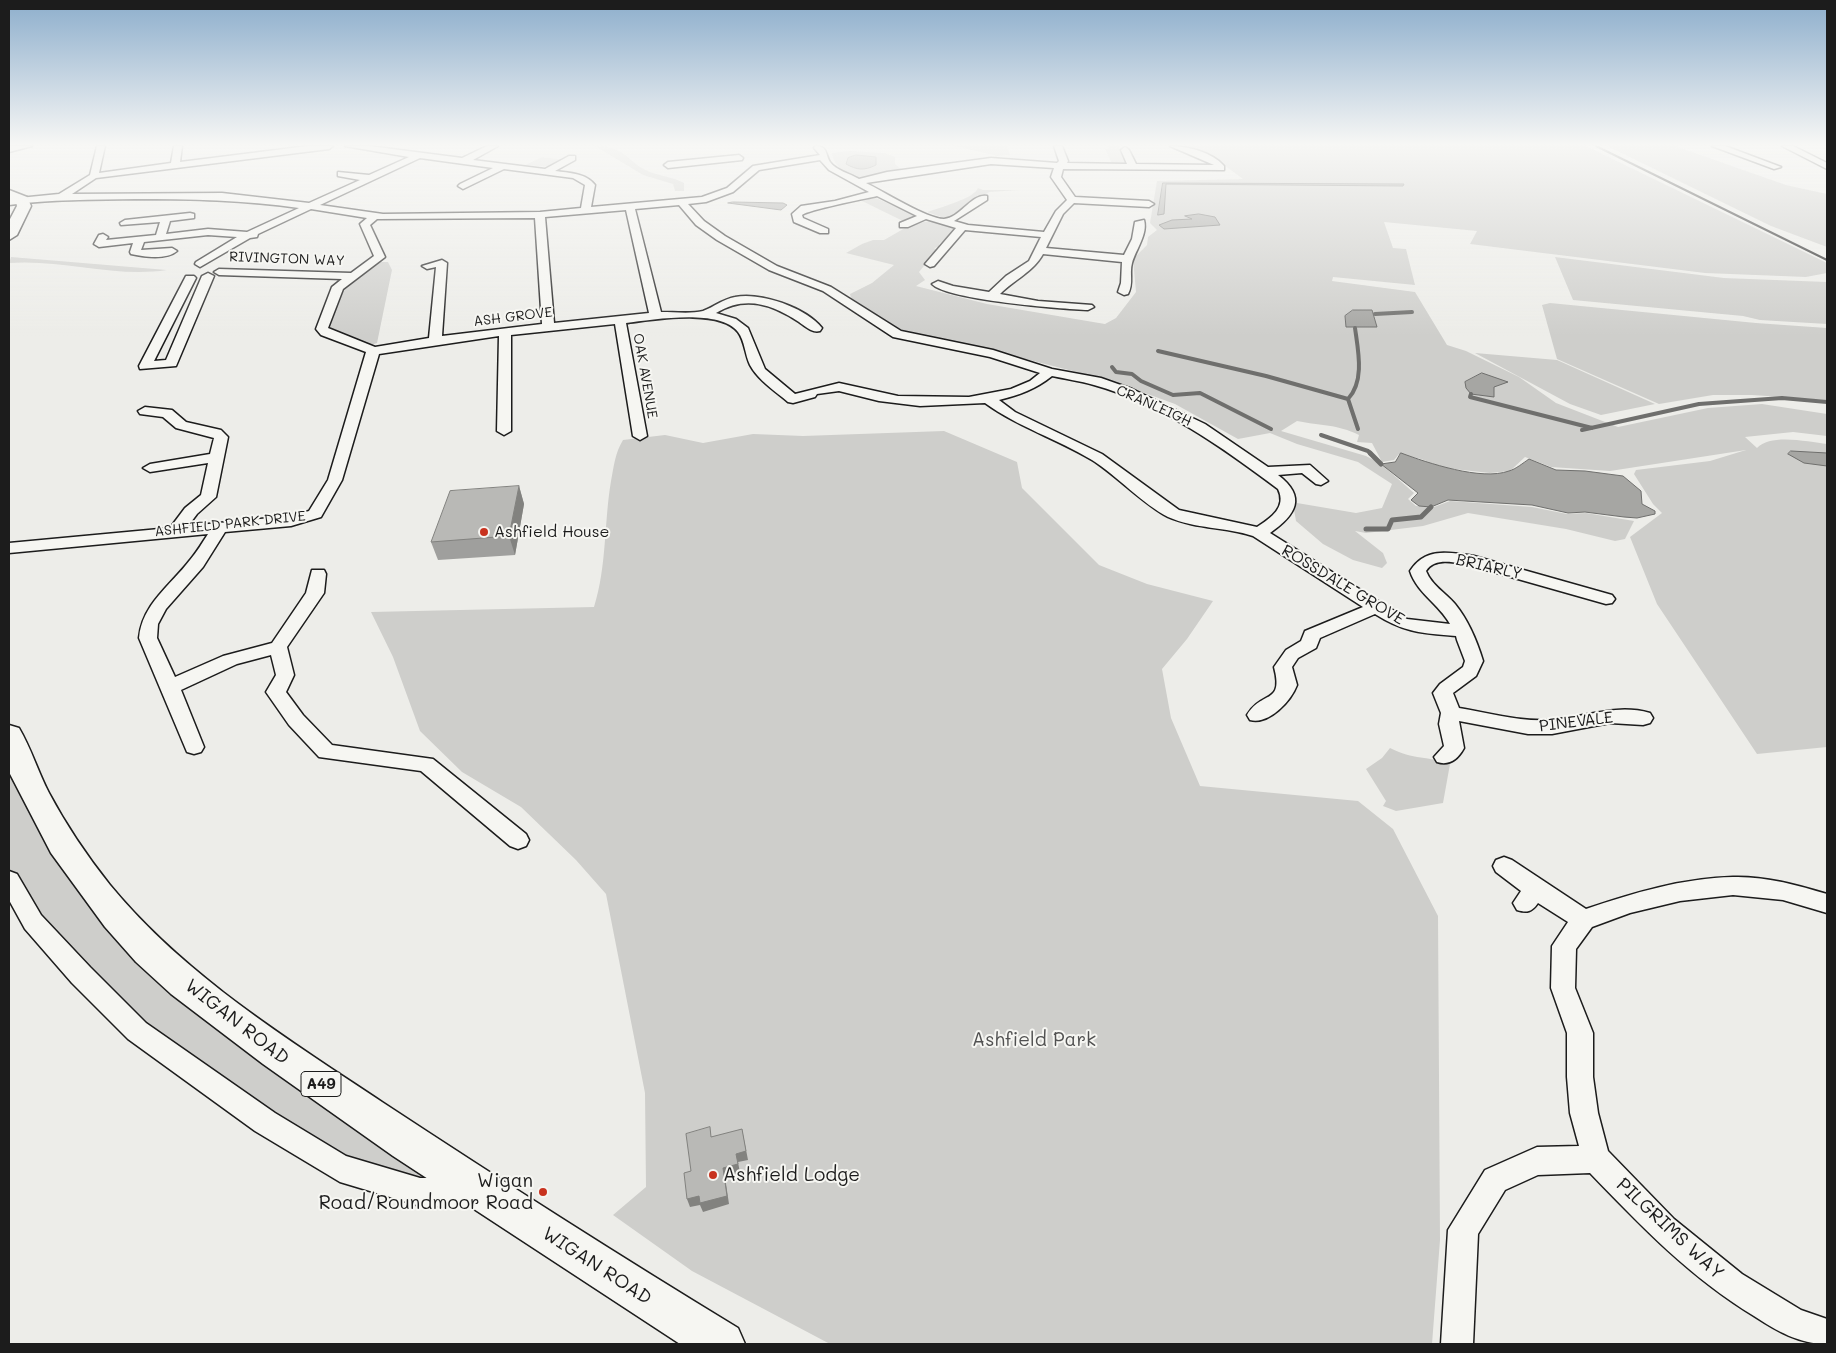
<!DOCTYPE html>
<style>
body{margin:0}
#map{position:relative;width:1836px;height:1353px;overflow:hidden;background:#edede9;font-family:Mali,sans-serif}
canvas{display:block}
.frame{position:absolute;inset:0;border:10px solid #1c1c1c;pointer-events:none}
</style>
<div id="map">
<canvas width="1836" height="1353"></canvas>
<div class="frame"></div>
</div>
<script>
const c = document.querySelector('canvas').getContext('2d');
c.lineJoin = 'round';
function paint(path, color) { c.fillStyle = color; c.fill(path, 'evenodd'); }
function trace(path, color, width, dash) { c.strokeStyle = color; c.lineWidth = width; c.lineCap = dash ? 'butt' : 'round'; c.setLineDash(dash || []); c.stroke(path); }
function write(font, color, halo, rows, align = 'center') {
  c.font = font + ' Mali,sans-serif'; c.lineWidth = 4; c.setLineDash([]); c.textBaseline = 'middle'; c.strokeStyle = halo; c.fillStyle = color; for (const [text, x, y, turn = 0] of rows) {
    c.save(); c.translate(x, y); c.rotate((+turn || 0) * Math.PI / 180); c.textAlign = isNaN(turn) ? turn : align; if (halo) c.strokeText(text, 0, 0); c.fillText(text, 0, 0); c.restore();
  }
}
paint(new Path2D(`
 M595,146C627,146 626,162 650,172C661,176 673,177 684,183V191H675L673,184L643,175Z
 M955,146H1007L1010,155L997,156Z
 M1107,146H1121L1119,147L1127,164H1112L1105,149L1108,148Z
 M1180,146H1586L1827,263V273L1806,277L1705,273L1470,244L1477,231L1384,222L1393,248L1406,249L1415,285L1333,277L1332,281L1415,292L1447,345L1466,351L1519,377L1556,403L1618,427L1708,408L1762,404L1827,414V436L1793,432L1745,437L1757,448C1771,433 1809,442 1827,444V747L1757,754L1657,604L1630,537L1662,513L1653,504L1634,474L1636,470L1710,461L1746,450L1610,471L1551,467L1525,457L1510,471L1490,473L1444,468L1421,459L1399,454L1394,460L1382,462L1372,443L1357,442L1359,435C1337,424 1321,426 1297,421L1281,431L1366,456L1380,463L1414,493L1408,499L1416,506L1434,507L1450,501L1532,507L1567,514L1586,513L1634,521L1625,539L1615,541L1566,529L1468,513L1423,526L1366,533L1355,531L1383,553L1387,563L1382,568L1353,560L1323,544L1296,521L1293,504L1297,503L1356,513L1382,508L1392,484L1358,462L1297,444L1270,433L1238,439L1175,404L1112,381L994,351L898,331L852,301L850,294L872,283L894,265L846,253L862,244L873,240H884L905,228L924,222L931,221L957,230L939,244L940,247L934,248L938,250L930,255L932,256L919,272L925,280L916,286L987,304L1105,324L1116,318L1136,292L1133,259L1147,245L1148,237L1157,230L1150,223L1157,181L1243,179L1213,157Z
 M1607,146H1675L1786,185L1827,194V247L1771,226Z
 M851,151L885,153L895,157V164L902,170L861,178C848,174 833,167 832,153Z
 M542,157L565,160L550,167L525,165Z
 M978,188L983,190H1019L989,192L970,205H965L964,206L966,208L947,219L927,212C939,208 975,198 978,188Z
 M876,198L917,216L903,221L860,200Z
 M11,257L167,270C115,278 62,259 9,263Z
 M1555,257L1724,278L1827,282V324L1760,320L1743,316L1573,300Z
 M380,262H388L392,270L377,343L371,345L331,331L326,326L344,285Z
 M1550,303L1756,323L1827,328V400L1752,395H1713L1659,404L1557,359L1542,305Z
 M1475,353L1557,360L1655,404L1601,415L1570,404Z
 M944,431L1017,462L1022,488L1099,565L1147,584L1213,601L1187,639L1162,669L1171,718L1200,786L1358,801L1393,829L1438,916L1440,1240L1432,1344H830L692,1271L613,1215L646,1187L645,1093L606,894L576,860L521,807L462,772L420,731L393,657L371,612L594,607C607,566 604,522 611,481C614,466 615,453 623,440L665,435L703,443L753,434L803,436Z
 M9,735L12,744L139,942L482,1192L340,1168L201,1077L33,922L9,880Z
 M1390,748C1413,760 1429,756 1450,764L1443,803L1396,811L1383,806L1386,801L1366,769L1382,758Z`), '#cececb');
const water = new Path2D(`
 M856,155L876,157V165C864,171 857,170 846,164L848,158Z
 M1163,183L1404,184L1403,186L1166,184L1164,214L1158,215Z
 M733,202L783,203L787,205L781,210L728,203Z
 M1199,214L1215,217L1220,225L1164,229L1159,225L1172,220L1192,219L1185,216Z
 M1353,310H1372L1377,327H1346L1345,316Z
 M1482,373L1508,382L1494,387V397L1471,394L1466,388L1465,382Z
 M1791,451L1827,453V466L1804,463L1788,454Z
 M1401,453C1428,463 1481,481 1509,471C1516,469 1523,463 1529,459L1556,470L1585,471L1623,476L1641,491L1642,504L1655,511V514L1637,518L1624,517L1585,512L1568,513L1532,505L1448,500L1431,507L1419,506L1411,500L1418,493L1381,464L1395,462Z`);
paint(water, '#a6a6a3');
trace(water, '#6f6f6d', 1);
trace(new Path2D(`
 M1375,314L1412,312
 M1158,351L1266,376L1348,399L1358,429
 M1112,367L1116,372L1132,374L1141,381L1173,395L1200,393L1271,429
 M1471,394L1470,397L1592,428
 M1348,399C1365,381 1358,350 1355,328
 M1582,430L1699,404L1782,398L1827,402
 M1321,435L1368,451L1371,454`), '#6f6f6d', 4);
trace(new Path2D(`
 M1370,453L1381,464
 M1366,529H1388L1392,520L1421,517L1431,507`), '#6f6f6d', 5);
const street = new Path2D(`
 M9,146H32L9,152Z
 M97,146H105L99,173L171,163L174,146H182L180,162L308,146H333L329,149L96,178L72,194L222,193L309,203L360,180L338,176V172L369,175L409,157L345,146H369L462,158L487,146H498L473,160L545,169L569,156H575V160L555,171C569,173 586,173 595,185L591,207L702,197L727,188L753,166L820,155L814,148L815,146C828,146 825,154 830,162C835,170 851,174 859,179L887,172L991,158L1057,163L1059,161L1054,146H1062L1068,161L1067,163L1127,164L1121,150L1125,147L1129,150L1136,164L1214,165L1170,146C1187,146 1212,152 1224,166V170L1063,169L1061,177L1075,197L1149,201L1154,204L1149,207L1074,203L1063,214L1046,248L1124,255L1132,239L1135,222L1144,220C1148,234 1136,249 1132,263C1129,274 1134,283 1128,294L1124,295L1118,292L1121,283L1122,262L1043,254C1034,271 1014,280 1000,294L1038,301L1092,305L1094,307L1088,310C1062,309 947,300 932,284L938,281L953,286L989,292L1006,276L1029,261L1041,237L965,230L934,266L930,267L925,264L956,228L926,219L908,227H900V223L917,216L877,196C864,199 808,210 802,215L803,218L828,229V233H820L794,222L792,214L801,206L835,201L869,192L829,170L820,160L759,170L733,192L706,202L688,204L704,221L725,236L777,266L831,287L901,331L993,350L1052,369L1101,378L1132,389L1205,424L1268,467L1310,465L1328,481L1321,485L1316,484L1302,473L1278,475C1307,497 1296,515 1270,533L1407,619L1450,624C1439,604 1417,593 1410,571C1425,547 1449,552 1474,556L1612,595L1615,599L1612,603L1606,604L1472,566C1458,563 1435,556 1426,571C1432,586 1445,592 1455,604C1468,620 1477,641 1483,661L1476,676L1453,693L1459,708C1489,713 1520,722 1550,720C1584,718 1615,703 1650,713L1653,718L1650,723L1643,725L1610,723L1552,734H1528L1459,721L1464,748C1458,759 1449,766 1437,762L1434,757L1444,746L1439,724L1441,713L1433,693L1440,684L1463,667L1465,661L1457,640L1456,636C1422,633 1405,633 1375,614L1320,638L1316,648L1298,658L1292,667L1297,685C1291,701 1269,725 1250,720L1247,715C1262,690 1284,705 1274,667L1286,650L1301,641L1305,631L1363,607L1253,536C1226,527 1195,529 1168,517C1144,505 1116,475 1092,460C1057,439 1018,427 985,403L920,406L879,401L839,391L817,394L815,397L793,403L788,402C775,391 758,380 750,365C745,355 745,341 738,332C719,308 653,320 626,323L647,436L640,440L633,436L615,324L511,335V431L504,435L497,431L499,336L379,354L342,480L321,517L291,526L225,532L203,567L166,609L158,624L157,638L175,677L223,656L272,643L306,593L312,570H324L326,574L324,593L287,647L294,675L286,692L303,715L332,745L433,759L526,834L529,840L526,846L518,849L510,846L421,771L319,757L289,725L266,692L276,675L271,655L237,664L181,690L204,747L201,752L194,754L187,752L139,638C142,604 171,585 190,560C197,552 202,543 208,534L9,553V543L170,528L185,508L201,495L208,463L150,472L143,468L150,464L210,454L214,438L176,428L163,417L140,414L138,411L145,407L172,410L186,422L221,430L228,437L216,497L197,514L188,526L291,516L309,511L328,480L366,352L321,335L316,329L332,287L342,279L219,275L214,272L219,269L351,273L374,256L360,224L367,218L311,209L258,234L257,237L250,238L200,267L195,264L196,262L237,237L208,235L144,242L141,250L172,248L177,251C167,260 144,257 131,254L130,252L133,243L99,247L94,244L99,235L103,234L108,237L106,240L156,235L160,222L121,225L120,223L125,220L190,213L194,214V218L170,221L166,234L208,229L247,232L299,208C244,200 190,199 135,199C92,200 51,199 9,205V199L59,194L90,175ZM420,158L493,168L460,184L458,186L463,189L504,169L573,178L585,185L581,208L540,212L383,214L320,205ZM991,164L1054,168L1051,177L1067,200L1056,211L1044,232L968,225L954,221L987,200V196C972,193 960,218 944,219C927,219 883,191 866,183ZM679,205L696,225L717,240L769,270L823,291L893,337L990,357L1040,373L1030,381L1011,389L969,397L898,396L839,383L795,394L765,369L748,328L736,319L716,313C745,295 772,304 799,322C806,327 812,333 820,331L822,328C805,307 760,292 735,297C723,299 714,307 703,311C691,314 674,312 661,312L635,209ZM626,210L649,313L554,323L545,217ZM535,218L542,324L442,336L447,263L442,260L422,266L427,269L436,267L429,338L375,347L328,328L343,289L385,257L370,225L377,219ZM1052,376C1066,379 1080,381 1094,385C1162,404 1222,447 1278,489C1287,507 1271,518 1257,527L1179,510L1102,454L1015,412L999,400C1019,395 1036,389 1052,376Z
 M1712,146H1725L1781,167L1774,169Z
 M1782,146H1793L1827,163V169Z
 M739,155L743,158L742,160L668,168L664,165L668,162Z
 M208,273L214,276L176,366L140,369L139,366L186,276H194L196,278L154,361L166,360L202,276Z
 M1504,857L1512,860L1586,909C1633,893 1683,878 1733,877C1765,876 1797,885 1827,894V913L1783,900L1733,895L1680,901L1630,913L1592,927L1576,949L1575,988L1593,1033V1077L1598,1113L1608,1151L1674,1219L1742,1274L1801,1310L1827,1319V1344C1799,1344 1777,1331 1754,1316C1691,1278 1641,1226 1590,1173L1538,1175L1505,1190L1478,1234L1473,1344H1441L1448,1230L1485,1170L1537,1147L1579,1146L1570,1113L1567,1077V1033L1551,988L1552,946L1568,922L1538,903C1532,912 1527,913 1517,910L1513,903L1521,891L1496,872L1493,866L1496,860Z
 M9,871L17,874L41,915L90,967L146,1023L275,1113L346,1156L420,1178H474L484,1182L488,1192L484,1202L474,1206H420L340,1182L255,1131L128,1039L72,983L25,929L9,900Z`);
const highway = new Path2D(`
 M9,190L27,197L31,206L17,235L9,240V221L17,206L16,202L9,199Z
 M9,725L19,728C31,748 38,772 49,793C66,825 87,856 110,885C184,975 286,1038 382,1102C499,1179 618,1255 738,1328L745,1344H680L393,1156L263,1064L171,994L136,962L105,927L51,853L9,772Z`);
trace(street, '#1c1c1c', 3);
trace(highway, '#1c1c1c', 3);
paint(street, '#f6f6f2');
paint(highway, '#f6f6f2');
trace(new Path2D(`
 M1596,146L1827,260`), '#1c1c1c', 2);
paint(new Path2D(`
 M519,486L524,504L515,555L438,560L431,542Z`), '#9f9f9d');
paint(new Path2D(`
 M519,486L524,504L515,555L509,536Z
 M742,1129L748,1160L738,1162L740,1173L725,1177L729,1204L703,1212L700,1205L690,1207L687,1199L723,1168L736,1154Z`), '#82827f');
const building = new Path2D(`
 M519,486L509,536L431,542L450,491Z
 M710,1127L711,1137L742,1129L746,1151L736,1154L738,1164L723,1168L727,1196L700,1203L699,1196L687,1199L684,1173L691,1171L686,1134Z`);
paint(building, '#b9b9b6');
trace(building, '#82827f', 1);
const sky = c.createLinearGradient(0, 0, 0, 336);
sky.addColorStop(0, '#8daecc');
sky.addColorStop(0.43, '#f7f7f5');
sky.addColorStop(1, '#f7f7f500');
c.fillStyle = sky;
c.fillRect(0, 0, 1836, 336);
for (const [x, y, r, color] of [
 [484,532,5,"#c8321e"],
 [713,1175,5,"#c8321e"],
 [543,1192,5,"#c8321e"]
]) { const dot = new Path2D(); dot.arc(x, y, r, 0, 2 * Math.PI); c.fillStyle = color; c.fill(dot); trace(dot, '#f6f6f2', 2); }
write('14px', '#1c1c1c', '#f6f6f2', [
 ["RIVINGTON WAY",287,259,2],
 ["ASH GROVE",513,317,-7],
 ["OAK AVENUE",645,376,80],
 ["CRANLEIGH",1154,406,24],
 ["ASHFIELD PARK DRIVE",230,524,-6]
]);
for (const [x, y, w] of [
 [321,1084,40]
]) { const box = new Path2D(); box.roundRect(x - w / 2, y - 12.5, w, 25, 4); c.fillStyle = '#f6f6f2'; c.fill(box); trace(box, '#1c1c1c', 1); }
write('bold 15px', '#1c1c1c', null, [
 ["A49",321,1084]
]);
write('16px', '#1c1c1c', '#f6f6f2', [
 ["Ashfield House",494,532]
], 'left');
write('16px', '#1c1c1c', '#f6f6f2', [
 ["BRIARLY",1489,567,13],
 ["ROSSDALE GROVE",1343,585,31],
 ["PINEVALE",1576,722,-7]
]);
write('19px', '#1c1c1c', '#f6f6f2', [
 ["WIGAN ROAD",237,1022,38],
 ["PILGRIMS WAY",1670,1229,43],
 ["WIGAN ROAD",597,1266,33]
]);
write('19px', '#515151', '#f6f6f2', [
 ["Ashfield Park",1034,1040]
]);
write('19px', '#1c1c1c', '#f6f6f2', [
 ["Ashfield Lodge",723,1175],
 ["Wigan",533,1181,"right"],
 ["Road/Roundmoor Road",533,1203,"right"]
], 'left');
</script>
